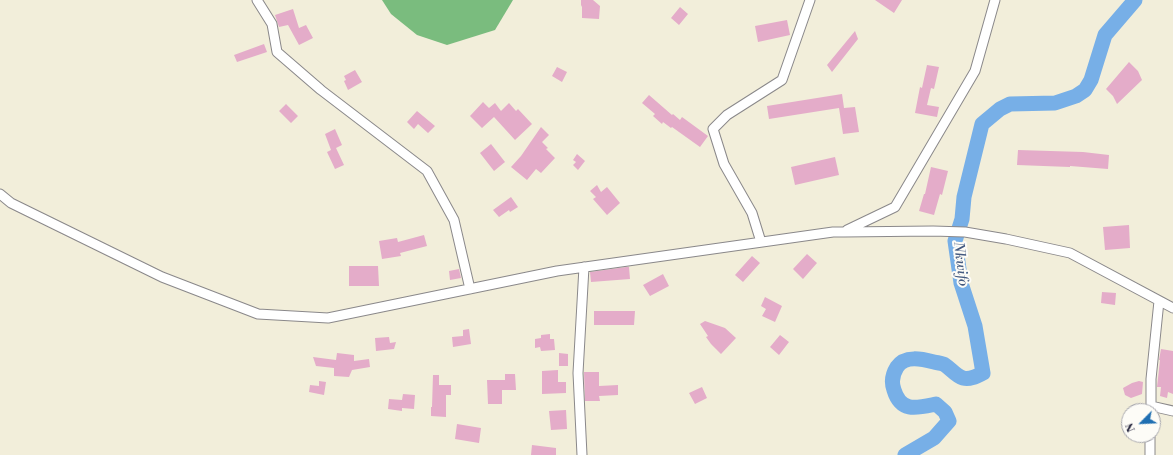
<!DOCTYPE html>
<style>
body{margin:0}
#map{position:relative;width:1173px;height:455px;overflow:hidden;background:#f2eeda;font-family:"Libre Bodoni",serif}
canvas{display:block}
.north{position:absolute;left:1121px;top:403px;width:40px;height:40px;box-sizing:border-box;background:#fdfcf7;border:1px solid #a5a5ac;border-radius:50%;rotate:246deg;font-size:11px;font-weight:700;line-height:16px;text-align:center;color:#22223b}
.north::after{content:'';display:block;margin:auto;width:14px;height:18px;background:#1f6fb2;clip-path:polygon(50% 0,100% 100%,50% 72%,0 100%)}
</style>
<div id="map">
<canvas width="1173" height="455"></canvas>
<div class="north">N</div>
</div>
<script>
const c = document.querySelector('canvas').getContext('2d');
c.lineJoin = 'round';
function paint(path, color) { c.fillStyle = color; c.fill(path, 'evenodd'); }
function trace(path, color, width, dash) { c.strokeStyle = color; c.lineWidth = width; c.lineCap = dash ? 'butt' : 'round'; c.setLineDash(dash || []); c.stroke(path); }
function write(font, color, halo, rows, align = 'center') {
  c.font = font + ' "Libre Bodoni",serif'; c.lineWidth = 4; c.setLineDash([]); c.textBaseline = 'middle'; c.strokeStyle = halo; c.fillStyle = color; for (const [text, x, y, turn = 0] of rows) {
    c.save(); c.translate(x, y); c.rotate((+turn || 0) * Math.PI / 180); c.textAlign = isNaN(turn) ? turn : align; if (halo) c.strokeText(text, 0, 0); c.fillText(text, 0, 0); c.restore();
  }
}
paint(new Path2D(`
 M382,0H513L495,30L447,45L417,35L391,14Z`), '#7abc7e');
trace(new Path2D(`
 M905,455L934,438L949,421L945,412L936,404C917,408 901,413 894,390C891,382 892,375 897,367C905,355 922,359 934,362C938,363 942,363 945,365C951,369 956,376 963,378C970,380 977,376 983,373L975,326L961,283L955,241L962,219L964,197L982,124L1000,109L1010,104L1055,103L1076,96L1085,90L1091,80L1105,35L1135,0`), '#77afe7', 15);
paint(new Path2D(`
 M581,0H593L600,6L599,19L582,18V7L581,5Z
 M875,0H902L894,13Z
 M680,7L688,14L679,25L671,18Z
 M293,9L299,28L306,25L313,38L299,45L288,25L279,27L275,15Z
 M787,20L790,35L758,42L755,26Z
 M855,31L858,39L832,72L827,65Z
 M264,44L267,52L237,62L234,55Z
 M1129,62L1138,71L1142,80L1117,104L1113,96L1106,89Z
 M927,65L939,67L934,89L931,88L927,105L939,107L937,117L915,113L920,87L922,88Z
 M557,67L567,72L562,82L552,76Z
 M355,70L362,82L348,90L344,81L346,80L344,76Z
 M842,94L844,108L855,107L859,132L843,134L839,108L769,119L767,106Z
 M649,95L672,115L673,114L680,120L682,117L708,136L700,147L672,127L671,128L663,122L662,124L653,116L655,114L642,103Z
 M483,102L489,108L495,103L501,111L509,103L516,111L518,109L532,124L515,140L494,117L482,128L470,116Z
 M286,104L298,116L291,123L279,111Z
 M417,111L435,126L428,133L418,124L414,129L407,122Z
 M541,127L549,135L542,142L548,148L546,149L555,158L541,173L536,169L527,180L511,167L521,156Z
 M335,129L342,145L336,148L344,165L335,169L327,152L331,150L325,134Z
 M491,144L505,162L494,171L480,153Z
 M1018,150L1083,152L1109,155L1108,169L1070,166V167L1017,165Z
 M577,154L585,161L578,170L573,165L576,162L573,160Z
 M835,157L839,175L795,185L791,167Z
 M931,167L948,171L942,195L940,194L934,215L919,211L924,194H925Z
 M597,185L601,192L607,187L620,203L607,215L593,199L596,197L590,191Z
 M511,197L518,207L510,212L509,210L499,217L493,210Z
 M1129,225L1130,248L1105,250L1103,227Z
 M424,235L427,246L400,253L401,256L382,259L379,241L397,238L398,242Z
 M807,254L817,263L803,279L793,269Z
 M752,256L760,263L743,282L735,275Z
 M349,266H378L379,286H349Z
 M626,267H629L630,279L591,282L590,272Z
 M459,269L461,278L450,280L449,271Z
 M663,274L669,286L650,296L643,285Z
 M1102,292L1116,293L1115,305L1101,303Z
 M765,297L782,306L775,322L762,316L766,309L761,306Z
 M594,311H635L634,325H594Z
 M705,321L725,328L736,338L721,354L711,344L706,337L708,336L700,324Z
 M469,329L471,344L453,347L452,337L463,336V330Z
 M550,334V339H554L555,350L541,351L540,347L535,348V339L541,338V335Z
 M780,335L789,342L779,355L770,347Z
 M389,337L390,343L396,342L394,349L376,351L375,338Z
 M1161,349L1173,351V394L1168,392L1167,398L1160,396L1161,387H1157L1160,360H1159Z
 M337,353L354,355V361L369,359L370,367L352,370L349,377L334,376V368L316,366L313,357L336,360Z
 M559,353L568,354V366H559Z
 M558,370V382H566V393L542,394V371Z
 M584,372H599V386L618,385V395L599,396L600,401H585Z
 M505,374H515L516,390H502V404H488L487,380H505Z
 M433,375H439V385H451V395H446V417L431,416V407H432Z
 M319,381L326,382L324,395L309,392L310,385L319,386Z
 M1139,381L1143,382L1142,394L1131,398L1125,395L1123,388L1132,383Z
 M702,387L707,398L695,404L689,393Z
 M403,394L415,395L414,409L402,408V411L388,409L389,399L402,400Z
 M566,410L567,429L551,430L549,411Z
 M457,424L481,428L479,443L455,439Z
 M532,445L556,448V455H531Z`), '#e4acc9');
const street = new Path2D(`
 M257,0L272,24L277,52L321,90L427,171L454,220L470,289
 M0,194L11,203L162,277L258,314L328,318L557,271L833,232H844L933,231L965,232L1006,239L1070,253L1173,308
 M847,230L895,207L975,71L995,0
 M761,242L752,213L724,164L713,129L727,115L782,80L810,0
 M1151,406L1173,411
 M1151,411V379L1159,301
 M582,455L578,373L584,267
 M1150,455V435`);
trace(street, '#8a888a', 11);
trace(street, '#fff', 9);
write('italic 14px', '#445a80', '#fdfcf7', [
 ["Nkwifo",960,264,83]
]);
</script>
